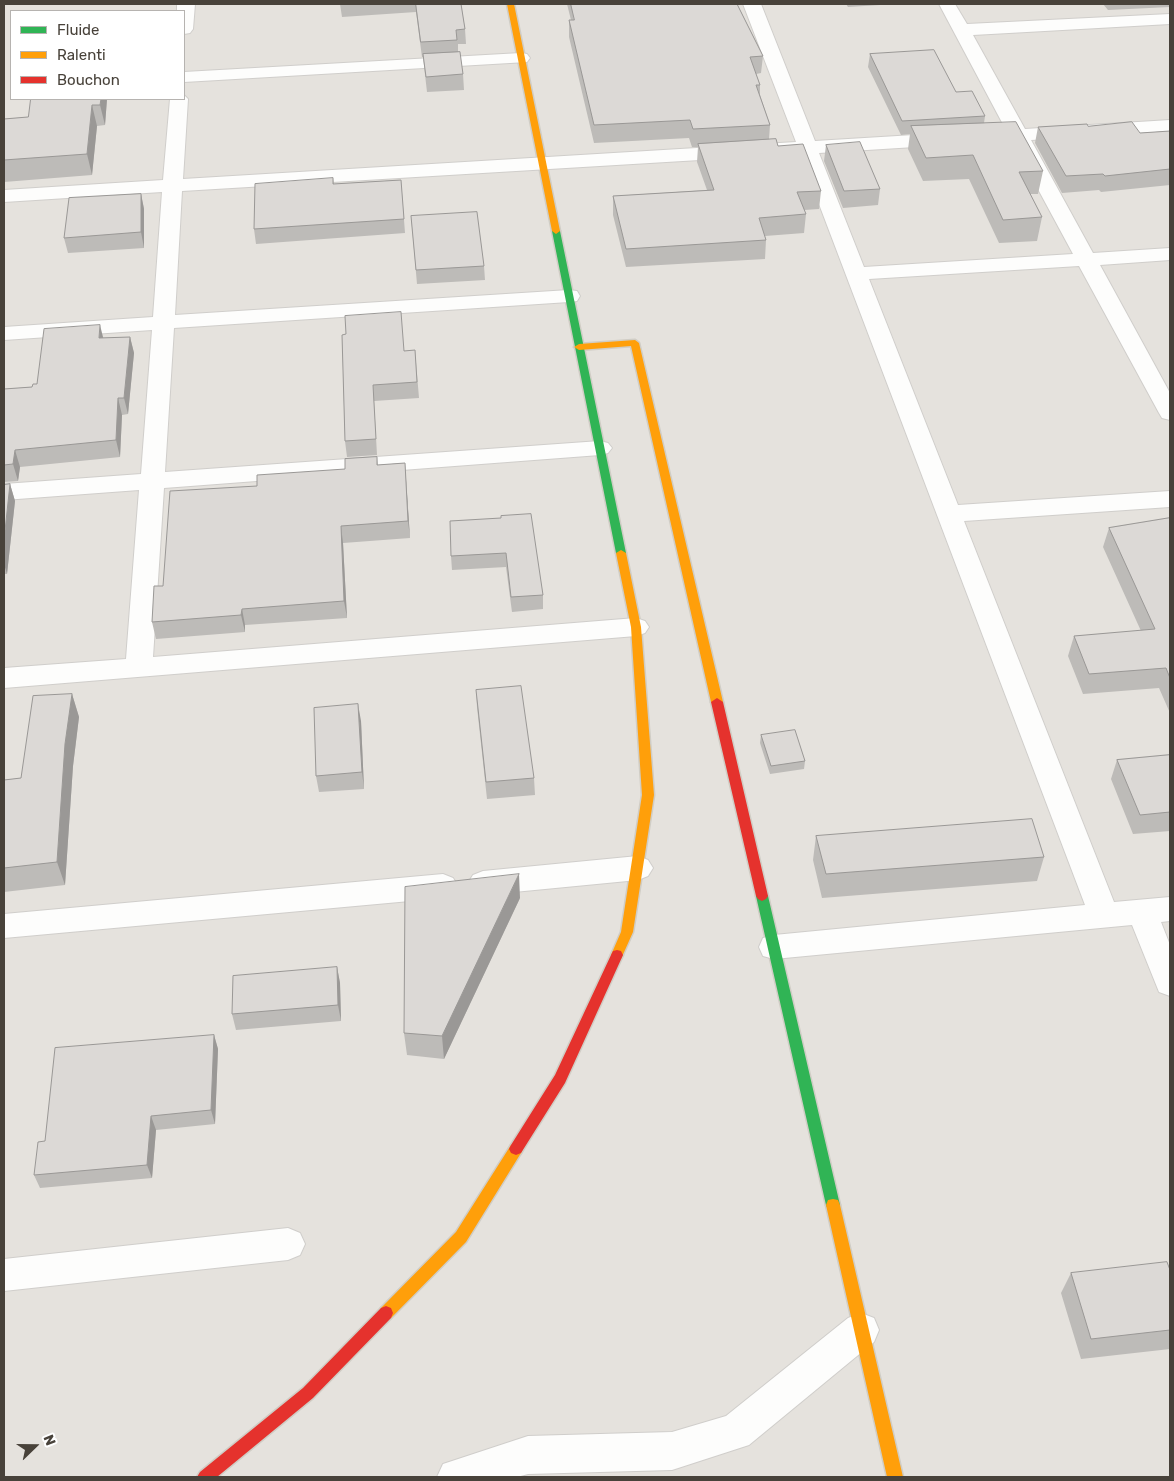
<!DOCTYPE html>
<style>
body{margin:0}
#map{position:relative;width:1174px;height:1481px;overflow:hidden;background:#f2f0ee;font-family:Rubik,sans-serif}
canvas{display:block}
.frame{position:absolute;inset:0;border:5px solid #48423a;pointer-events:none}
.legend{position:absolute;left:10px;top:10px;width:175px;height:90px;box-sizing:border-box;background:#fff;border:1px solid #b6b3b0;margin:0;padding:6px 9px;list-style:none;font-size:15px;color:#48423a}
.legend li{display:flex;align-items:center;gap:10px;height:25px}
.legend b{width:25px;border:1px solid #b6b3b0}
.north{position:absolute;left:10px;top:1421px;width:50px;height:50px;-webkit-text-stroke:4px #fff;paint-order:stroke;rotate:68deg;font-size:14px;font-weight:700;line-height:20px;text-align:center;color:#48423a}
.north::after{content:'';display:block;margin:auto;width:18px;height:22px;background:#48423a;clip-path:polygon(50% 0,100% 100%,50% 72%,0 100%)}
</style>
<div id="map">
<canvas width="1174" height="1481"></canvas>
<div class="frame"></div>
<ul class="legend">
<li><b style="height:6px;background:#30b455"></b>Fluide</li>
<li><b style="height:6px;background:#ff9f0a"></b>Ralenti</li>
<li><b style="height:6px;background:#e5322d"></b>Bouchon</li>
</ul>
<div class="north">N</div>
</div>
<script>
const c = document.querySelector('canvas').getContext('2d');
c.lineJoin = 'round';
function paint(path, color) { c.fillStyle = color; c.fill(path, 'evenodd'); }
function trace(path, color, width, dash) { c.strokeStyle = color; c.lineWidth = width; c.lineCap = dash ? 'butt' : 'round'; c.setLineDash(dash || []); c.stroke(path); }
paint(new Path2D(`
 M4,4H1170V1477H4ZM11,11H184V99H11Z`), '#e5e2dd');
const street = new Path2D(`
 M177,4H195L193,29L190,33L184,34V11H177Z
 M743,4H761L815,141L947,133L954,135L957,139L954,143L947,145L819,153L864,267L1073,254L1012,141L987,143L980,141L977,137L980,133L1006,130L939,4H955L967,24L1170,14V24L973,35L1025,129L1170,120V132L1031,140L1093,253L1170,248V260L1100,265L1170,393V420L1162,418L1159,413L1079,266L869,279L958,505L1170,491V507L964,521L1114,902L1170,897V921L1161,922L1170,945V996L1159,992L1132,925L774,959L763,956L759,947L763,938L774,935L1085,905L800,154L182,191L175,315L569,290L577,291L580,296L577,301L569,302L174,328L165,472L600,441L608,443L612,448L608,453L600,455L164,488L153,657L636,618L645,621L649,627L645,633L636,636L4,688V668L126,659L139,490L4,500V484L141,474L152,330L4,340V327L153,317L162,192L4,202V190L163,180L170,99H184V95L188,99L183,179L796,142Z
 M521,53L527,54L530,58L527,62L184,82V72Z
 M638,856L648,860L653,868L648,876L638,880L483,895L473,891L468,883L473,875L483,871Z
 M443,874L453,878L458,886L453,894L443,898L4,938V914Z
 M288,1228L300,1233L305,1244L300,1255L288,1260L4,1291V1259Z
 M861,1313L874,1318L879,1330L874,1342L749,1445L672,1470L528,1474L517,1477H437L443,1464L528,1436L672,1432L726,1416L848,1318Z`);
const fast = new Path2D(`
 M556,228L560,231L626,553L621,556L616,553L552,231Z
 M762,891L766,893L768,896L840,1205L838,1210L833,1211L828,1210L826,1205L756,896L758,893Z`);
const slow = new Path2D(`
 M507,4H514L560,231L556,234L552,231Z
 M635,340L639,343L723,702L717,706L711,702L631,346L579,350L574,347L579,344Z
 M621,550L626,553L641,627L654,795L633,932L621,959L617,960L613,959L611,955L621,932L642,795L631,627L616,553Z
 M516,1143L521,1145L523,1149L521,1153L466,1242L391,1318L386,1320L381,1318L379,1313L381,1308L456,1232L511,1145Z
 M833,1199L838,1200L840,1205L903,1477H887L826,1205L828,1200Z`);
const jam = new Path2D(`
 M717,698L723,702L768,896L766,899L762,901L758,899L756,896L711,702Z
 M617,950L621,951L623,955L565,1083L521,1153L516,1155L511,1153L509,1149L511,1145L555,1075L611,955L613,951Z
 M386,1306L391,1308L393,1313L391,1318L313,1398L217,1477H197L200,1472L303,1388L381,1308Z`);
trace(street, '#d0cecb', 2);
trace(fast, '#d0cdc5', 3);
trace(slow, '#d0cdc5', 3);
trace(jam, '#d0cdc5', 3);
paint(street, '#fdfdfc');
paint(fast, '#30b455');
paint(slow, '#ff9f0a');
paint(jam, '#e5322d');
paint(new Path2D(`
 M340,4H461L465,29L466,44H458V52L463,74L464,90L427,92L423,57H422L416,12L342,17Z
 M567,4H737L763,56L761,73L756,74L760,85V95L770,125L769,139L778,146L821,191L819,209L804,210L806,214L804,233L765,236L766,240L765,259L626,267L613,215V196L707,190L697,162L698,147H692L689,138L594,143L569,37V20H571Z
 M846,4H896L848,7Z
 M1103,4H1170V7L1108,10Z
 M870,54L956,92L985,116L984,123L1043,171L1038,194H1030L1042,217L1037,241L999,243L969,179L923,181L908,149L910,134L901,135L868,67Z
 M107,99L105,125L97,126L92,175L4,182V119L28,117Z
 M1088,126L1140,133L1170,131V185L1101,192L1099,190L1062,193L1035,143L1038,127Z
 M826,145L880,189L878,205L843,208L824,161Z
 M333,178L334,184L401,180L405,233L256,244L254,229Z
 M141,194L144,209V248L68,253L64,238Z
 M411,216L484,266L485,280L417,284Z
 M342,335L405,351L415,350L419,398L374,401L377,455L347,457L345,441Z
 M130,337L134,353L128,414L122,415L120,457L20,467L18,481L4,482V389L32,387L103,338Z
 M377,457L378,465L405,463L410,538L343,543L347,618L245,625V632L156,639L152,622L163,586L257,486L345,469Z
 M10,484L15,501L7,574H4V485Z
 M501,518L543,595V609L512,612L506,567L452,570L451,556Z
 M1170,518V713L1159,688L1083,694L1068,656L1074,636L1141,631L1103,547L1109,528Z
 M476,690L534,778L535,795L487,799L477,707Z
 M72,694L79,717L73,766L65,885L4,892V780L21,778Z
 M361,721L364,789L319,792L316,776Z
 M761,735L805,761L804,769L770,774L760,743Z
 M1170,755V831L1133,834L1111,779L1117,760Z
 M816,836L1044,857L1037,881L822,898L813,860Z
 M520,898L444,1059L407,1055L404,1033Z
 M337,967L340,983L341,1021L236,1030L232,1014Z
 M214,1035L218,1049L215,1124L156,1130L152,1178L40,1188L34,1175L45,1141Z
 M1170,1270V1349L1081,1359L1061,1293L1071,1273Z`), '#bdbbb8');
paint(new Path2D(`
 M101,99H107L105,125L100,105Z
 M92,105L97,126L92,175L87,154Z
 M141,194L144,209V248L141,232Z
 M100,325L104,341L99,338Z
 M130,337L134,353L128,414L124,398Z
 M118,398L122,415L120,457L116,440Z
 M15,450L20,467L18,481L13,464Z
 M405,463L406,480L410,538L408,521Z
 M10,484L15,501L7,574L4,564V540Z
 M341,526L343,543L347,618L344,601Z
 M242,609L245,625V632L241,615Z
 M72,694L79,717L73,766L65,885L57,862L65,744Z
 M358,704L361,721L364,789L362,772Z
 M519,874L520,898L444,1059L442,1036Z
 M337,967L340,983L341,1021L338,1005Z
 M214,1035L218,1049L215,1124L211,1110Z
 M151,1116L156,1130L152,1178L147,1165Z`), '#9a9896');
const building = new Path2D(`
 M416,4H461L465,29L456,30L457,40L421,42Z
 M571,4H737L763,56L750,57L760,85H756L770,125L693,129L690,120L594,125L569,20H574Z
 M934,50L956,92L972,91L985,116L902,121L870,54Z
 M460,52L463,74L426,77L423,54Z
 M31,99H101L100,105H92L87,154L4,160V119L28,117Z
 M1016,122L1043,171L1019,172L1042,217L1003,220L973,155L926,158L911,126Z
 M1132,122L1140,133L1170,131V169L1105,176L1103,174L1066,176L1038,127L1087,124L1088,126Z
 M776,139L778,146L803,144L821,191L797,192L806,214L759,218L766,240L626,249L613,196L714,190L698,144Z
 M860,142L880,189L844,191L826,145Z
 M333,178V184L401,180L404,219L254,229L255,184Z
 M141,194V232L64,238L69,198Z
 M477,212L484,266L416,270L411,216Z
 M401,312L404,351L415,350L417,382L373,385L376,439L345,441L342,335L346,334L345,316Z
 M100,325L99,338L130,337L124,398H118L116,440L15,450L13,464L4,465V389L32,387L33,384H37L44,329Z
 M377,457V465L405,463L408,521L341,526L344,601L242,609L241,615L152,622L154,586H163L170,491L257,486V475L345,469V459Z
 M10,484L4,540V485Z
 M531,514L543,595L511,597L506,553L451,556L450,521L501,518V516Z
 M1170,518V678L1166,668L1089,674L1074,636L1155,629L1109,528Z
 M521,686L534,778L486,782L476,690Z
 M72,694L65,744L57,862L4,868V780L21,778L33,696Z
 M358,704L362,772L316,776L314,708Z
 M795,730L805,761L771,766L761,735Z
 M1170,755V812L1140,815L1117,760Z
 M1032,819L1044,857L826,874L816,836Z
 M519,874L442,1036L404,1033L405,887Z
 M337,967L338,1005L232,1014L233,976Z
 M214,1035L211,1110L151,1116L147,1165L34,1175L38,1142L45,1141L55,1048Z
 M1167,1262L1170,1270V1330L1091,1339L1071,1273Z`);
paint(building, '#dcd9d6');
trace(building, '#9a9896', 1);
</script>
